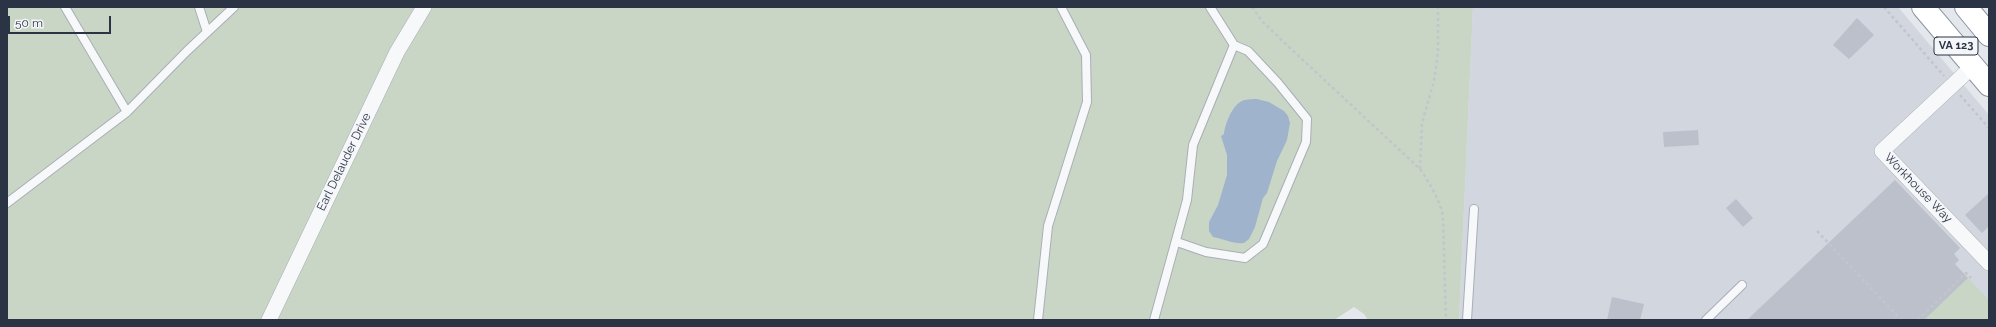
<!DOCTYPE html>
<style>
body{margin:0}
#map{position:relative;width:1996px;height:327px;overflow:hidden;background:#e4e7ec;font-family:Raleway,sans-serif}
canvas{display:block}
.frame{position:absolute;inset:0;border:8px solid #2b3445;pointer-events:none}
.scale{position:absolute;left:8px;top:16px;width:103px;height:18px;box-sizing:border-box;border:2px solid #2b3445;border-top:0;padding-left:5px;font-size:12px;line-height:14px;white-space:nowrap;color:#2b3445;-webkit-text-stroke:3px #f4f6f9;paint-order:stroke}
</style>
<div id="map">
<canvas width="1996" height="327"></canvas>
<div class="frame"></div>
<div class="scale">50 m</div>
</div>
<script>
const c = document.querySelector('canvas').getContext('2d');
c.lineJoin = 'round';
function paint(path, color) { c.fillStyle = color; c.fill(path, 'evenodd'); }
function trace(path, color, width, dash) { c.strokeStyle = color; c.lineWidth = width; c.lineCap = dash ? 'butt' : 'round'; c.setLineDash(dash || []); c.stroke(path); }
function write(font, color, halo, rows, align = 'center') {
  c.font = font + ' Raleway,sans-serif'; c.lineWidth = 3.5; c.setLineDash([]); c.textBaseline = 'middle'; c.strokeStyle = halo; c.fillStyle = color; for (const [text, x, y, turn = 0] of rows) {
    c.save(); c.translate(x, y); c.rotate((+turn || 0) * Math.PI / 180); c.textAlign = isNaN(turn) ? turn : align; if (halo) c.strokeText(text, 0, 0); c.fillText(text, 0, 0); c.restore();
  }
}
paint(new Path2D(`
 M1473,7H1898L1989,115V320H1459Z`), '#d2d6de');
paint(new Path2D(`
 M7,7H1473L1459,320H1368L1364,314L1354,307L1334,320H7Z
 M1968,278L1989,300V320H1924Z`), '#c9d6c5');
paint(new Path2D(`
 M1257,99L1269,102L1284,111L1288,116L1290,123L1287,140L1277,161L1267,193L1263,198L1255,227L1249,239L1244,243C1233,244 1224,239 1213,237L1209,231V222L1218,205L1227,175V155L1221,136L1224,134C1225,124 1233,102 1245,100C1249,99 1253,99 1257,99Z`), '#9fb4cc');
paint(new Path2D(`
 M1857,18L1874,35L1849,59L1833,45Z
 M1698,130L1699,145L1664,147L1663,132Z
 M1895,180L1960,248L1954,254L1959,260L1955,264L1968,278L1924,320H1747Z
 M1989,193V226L1982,233L1965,215Z
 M1736,199L1753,218L1743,227L1726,208Z
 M1612,297L1644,304L1640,320H1607Z`), '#bbc0ca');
const lane = new Path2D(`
 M65,7L127,112
 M199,7L207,32
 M1210,7L1234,45
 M7,203L127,112L187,51L234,7
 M1038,320L1048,226L1087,102L1086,55L1061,7
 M1154,320L1187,200L1193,145L1234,45L1248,51L1278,83L1307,119L1306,142L1263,244L1245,258L1206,252L1177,242
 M1467,320L1474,209
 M1706,320L1742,285`);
const street = new Path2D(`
 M1973,66L1882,151L1989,263
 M269,320L397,52L424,7`);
const highway = new Path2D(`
 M1923,7L1989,85
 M1966,7L1989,35`);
trace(lane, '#a9aeb7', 10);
trace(street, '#a9aeb7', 16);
trace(highway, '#8b94a3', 24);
trace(new Path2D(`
 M1252,7L1262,21L1289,47L1420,169C1430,184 1439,198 1443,216L1446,320
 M1884,7L1944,76
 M1960,95L1989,128
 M1420,169L1422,123L1434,81L1438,52V7
 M1817,231L1901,320
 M1918,320L1966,273L1971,278`), '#c2c5cb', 2.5, [3, 3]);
trace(lane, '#f7f8fa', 8);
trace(street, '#f7f8fa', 15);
trace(highway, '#fff', 22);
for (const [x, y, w] of [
 [1956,46,44]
]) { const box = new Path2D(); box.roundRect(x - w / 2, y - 9, w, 18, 3); c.fillStyle = '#f4f6f9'; c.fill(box); trace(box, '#2b3445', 1); }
write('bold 11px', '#2b3445', null, [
 ["VA 123",1956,46]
]);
write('12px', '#2b3445', '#f4f6f9', [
 ["Earl Delauder Drive",344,162,-64],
 ["Workhouse Way",1918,188,46]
]);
</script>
